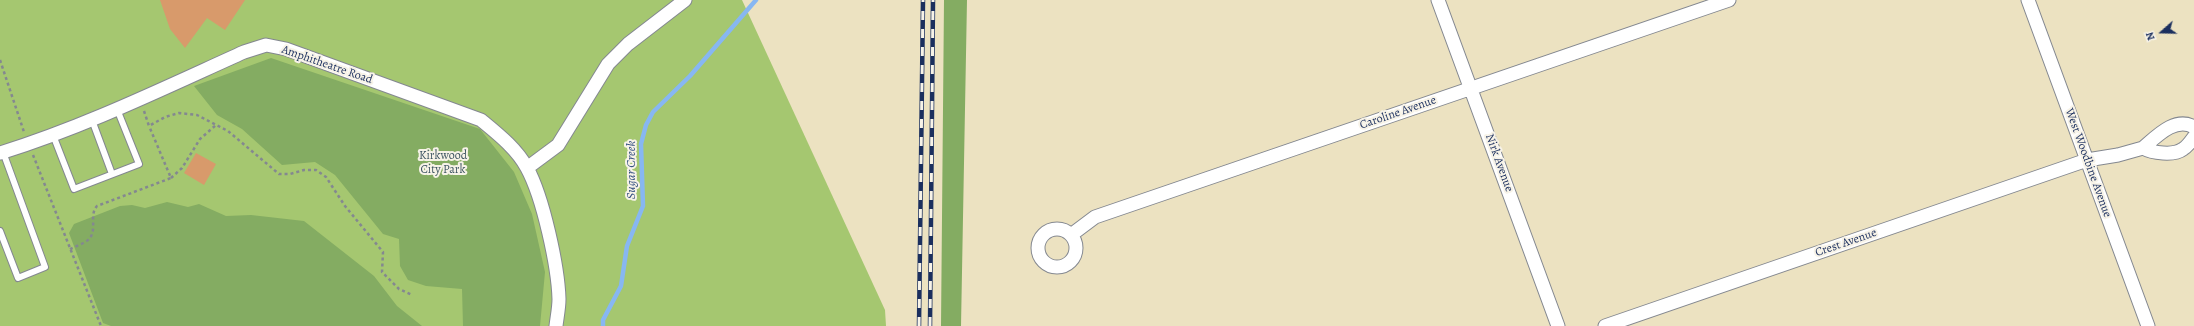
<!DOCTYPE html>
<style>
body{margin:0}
#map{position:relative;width:2194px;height:326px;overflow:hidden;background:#ece2c1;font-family:Alegreya,serif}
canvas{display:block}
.north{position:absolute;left:2142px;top:12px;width:40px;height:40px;-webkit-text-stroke:3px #f7f3e8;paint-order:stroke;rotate:250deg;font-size:11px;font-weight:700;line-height:16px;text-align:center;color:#1b2f5e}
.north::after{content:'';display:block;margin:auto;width:14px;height:18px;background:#1b2f5e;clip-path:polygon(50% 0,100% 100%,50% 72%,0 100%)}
</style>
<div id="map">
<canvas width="2194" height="326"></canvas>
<div class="north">N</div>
</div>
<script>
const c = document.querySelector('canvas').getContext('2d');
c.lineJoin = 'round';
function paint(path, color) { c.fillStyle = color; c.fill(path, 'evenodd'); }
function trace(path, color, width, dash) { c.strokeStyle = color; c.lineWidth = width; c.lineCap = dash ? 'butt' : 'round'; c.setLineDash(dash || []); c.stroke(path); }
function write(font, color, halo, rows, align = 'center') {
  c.font = font + ' Alegreya,serif'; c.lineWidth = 4; c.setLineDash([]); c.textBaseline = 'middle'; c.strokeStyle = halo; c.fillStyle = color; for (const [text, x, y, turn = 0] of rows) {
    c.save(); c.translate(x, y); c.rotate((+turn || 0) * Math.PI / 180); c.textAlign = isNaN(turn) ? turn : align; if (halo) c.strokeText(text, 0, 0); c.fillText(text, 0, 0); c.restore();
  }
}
paint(new Path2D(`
 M0,0H742L885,310L886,326H0Z`), '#a5c770');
paint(new Path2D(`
 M944,0H967L961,326H941Z
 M271,58L480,129L514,172L532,214L545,272L540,326H463L462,289L426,286L408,280L400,266L399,239L383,234L335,175L315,162L282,165L242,129L217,115L194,86Z
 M167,202L188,207L199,204L226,216L251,215L304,221L374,276L397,306L422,326H111L103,323L69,233L74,224L120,206L132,205L145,208Z`), '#84ac62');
trace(new Path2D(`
 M603,326V320L621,286L627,246L643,206L641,144L646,125L653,112L690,76L756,0`), '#87b7f2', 4.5);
paint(new Path2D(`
 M160,0H245L225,30L207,18L185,48L170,29Z
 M196,153L216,164L204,185L184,173Z`), '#d89a6b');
const lane = new Path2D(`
 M92,120L112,174
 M53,135L74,189L139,164L117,109
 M0,231L18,278L45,267L3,152`);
const street = new Path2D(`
 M1438,0L1558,326
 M2028,0L2148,326
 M2143,148C2156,137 2175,116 2194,127
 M0,153C84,127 164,88 244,52L266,45L286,49L481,120C498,134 517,149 527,168C543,197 558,266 559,299C559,308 557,317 556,326
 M527,168L558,145L608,64L628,44L685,0
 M1038 248a19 19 0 1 1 38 0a19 19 0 1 1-38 0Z
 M1071,235L1095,217L1729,0
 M1605,326L2087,160L2118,155L2143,148C2152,153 2174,156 2183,149C2188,146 2191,141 2194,137`);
trace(lane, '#848890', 8);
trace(street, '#848890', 15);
trace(new Path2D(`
 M0,60L24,132
 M144,111L149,126L165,117L179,113L197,115L228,131L279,174H290L304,170H316L326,177L345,206L383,252L382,272L399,289L412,295
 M33,155L101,326
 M171,178L182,168L200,139L216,125
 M70,249C76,246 86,243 90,238C97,228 89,215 97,206L171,178L149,126`), '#848890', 2.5, [3, 3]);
trace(lane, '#fff', 6);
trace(street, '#fff', 13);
const rail = new Path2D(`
 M919,326L923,0
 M930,326L933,0`);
trace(rail, '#1b2f5e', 4.5);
trace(rail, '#f7f3e8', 3, [9]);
write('12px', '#1b2f5e', '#f7f3e8', [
 ["Amphitheatre Road",327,65,19],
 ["Caroline Avenue",1398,113,-19],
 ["Nirk Avenue",1499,163,70],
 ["West Woodbine Avenue",2088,163,70],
 ["Crest Avenue",1846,243,-19]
]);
write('12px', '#3e5562', '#f7f3e8', [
 ["Kirkwood",443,156],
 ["City Park",443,170]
]);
write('italic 13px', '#365183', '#f7f3e8', [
 ["Sugar Creek",632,170,-90]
]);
</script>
